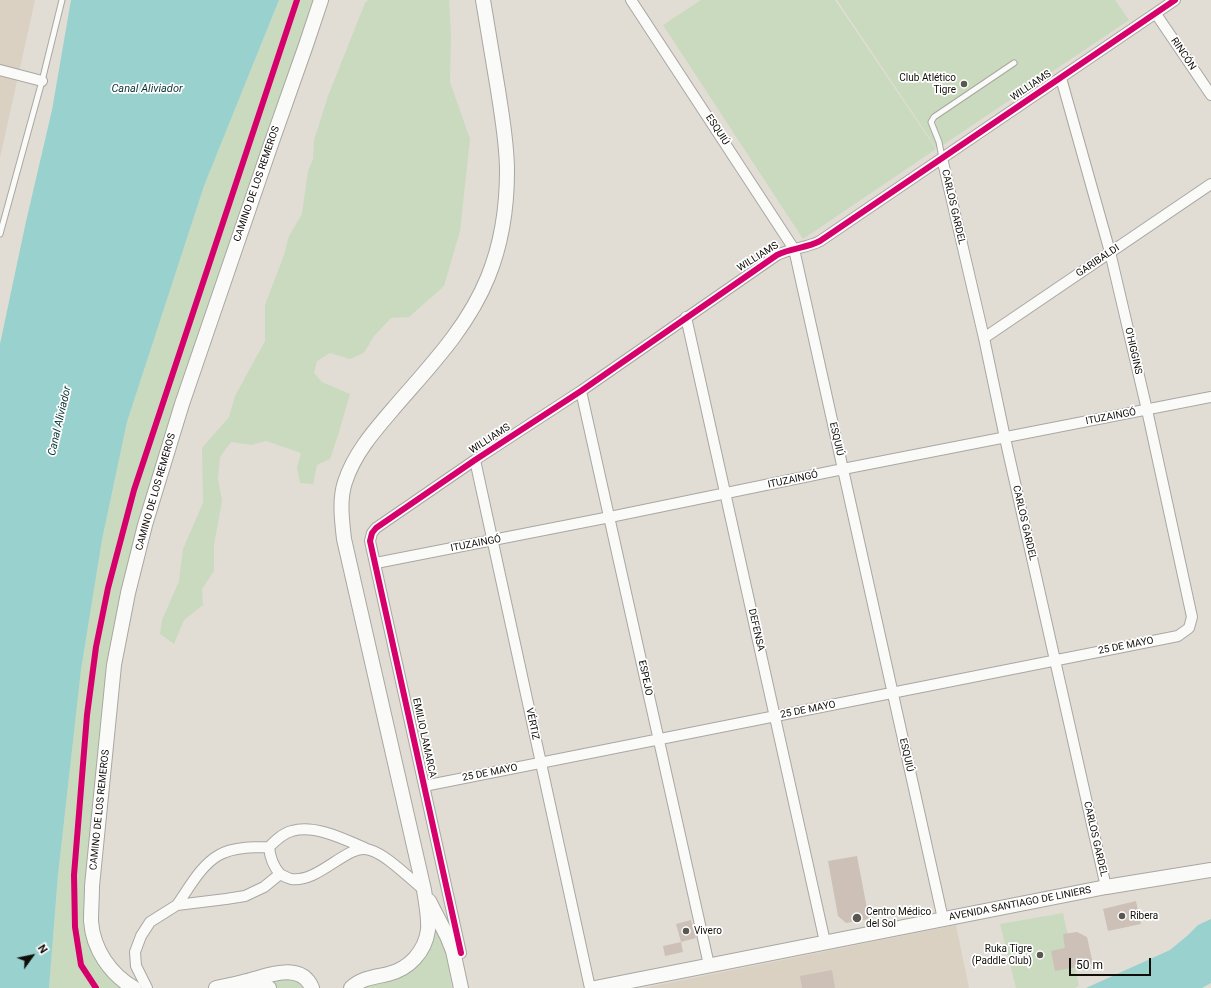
<!DOCTYPE html>
<meta charset="utf-8">
<style>
body{margin:0}
#map{position:relative;width:1211px;height:988px;overflow:hidden;background:#e1ddd5;font-family:Roboto,sans-serif}
canvas{display:block}
.north{position:absolute;left:12px;top:936px;width:40px;height:40px;-webkit-text-stroke:3px #fff;paint-order:stroke;rotate:57deg;font-size:11px;font-weight:700;line-height:16px;text-align:center;color:#110e09}
.north::after{content:'';display:block;margin:auto;width:14px;height:18px;background:#110e09;clip-path:polygon(50% 0,100% 100%,50% 72%,0 100%)}
.scale{position:absolute;left:1069px;top:958px;width:82px;height:18px;box-sizing:border-box;border:2px solid #110e09;border-top:0;padding-left:5px;font-size:12px;line-height:14px;white-space:nowrap;color:#110e09;-webkit-text-stroke:3px #fff;paint-order:stroke}
</style>
<div id="map">
<canvas width="1211" height="988"></canvas>
<div class="north">N</div>
<div class="scale">50 m</div>
</div>
<script>
const c = document.querySelector('canvas').getContext('2d');
c.lineJoin = 'round';
function paint(path, color) { c.fillStyle = color; c.fill(path, 'evenodd'); }
function trace(path, color, width, dash) { c.strokeStyle = color; c.lineWidth = width; c.lineCap = dash ? 'butt' : 'round'; c.setLineDash(dash || []); c.stroke(path); }
function write(font, color, halo, rows, align = 'center') {
  c.font = font + ' Roboto,sans-serif'; c.lineWidth = 3.5; c.setLineDash([]); c.textBaseline = 'middle'; c.strokeStyle = halo; c.fillStyle = color; for (const [text, x, y, turn = 0] of rows) {
    c.save(); c.translate(x, y); c.rotate((+turn || 0) * Math.PI / 180); c.textAlign = isNaN(turn) ? turn : align; if (halo) c.strokeText(text, 0, 0); c.fillText(text, 0, 0); c.restore();
  }
}
paint(new Path2D(`
 M0,0H35L0,158Z
 M956,925L969,988H643Z`), '#dad1c3');
paint(new Path2D(`
 M279,0H314L174,409L111,644L88,933L124,988H49L58,875L81,670L102,540L127,422L204,186Z
 M368,0H449L451,35L450,82L470,139L460,231L444,286L409,317L391,318L374,336L364,353L350,359L330,353L317,361L314,373L322,382L350,394L339,432L330,459L317,465L313,484L300,483L297,468L301,453L266,441L252,445L231,442L220,457L218,479L222,501L214,545V571L202,589L203,605L184,620L174,644L160,634L162,620L179,581L183,549L203,503L202,448L229,417L235,396L265,341V305L284,255L289,236L302,214L308,171L313,159L314,140L328,96L365,3Z
 M701,0H835L936,149L803,239L663,25Z
 M837,0H1115L1129,20L937,149Z
 M1063,913L1079,986L1075,988H1016L1000,924Z
 M437,927L445,946L452,988H357L390,977L432,930Z
 M271,978L300,980L306,988H276L270,982Z`), '#c9dabe');
paint(new Path2D(`
 M71,0H279L204,186L127,422L102,540L81,670L58,875L49,988H0V344L25,226L52,110Z
 M1211,919V983L1202,988H1086L1170,950L1187,936L1198,925Z`), '#99d1cf');
paint(new Path2D(`
 M857,856L869,919L846,923L838,916L828,861Z
 M1136,901L1141,924L1108,931L1103,909Z
 M691,920L696,938L681,942L676,924Z
 M1077,932L1087,937L1093,964L1055,971L1051,951L1065,948L1063,934Z
 M681,942L683,952L665,956L663,946Z
 M832,970L835,988H802L800,976Z`), '#cdc0b7');
const lane = new Path2D(`
 M942,158L939,142L931,122L934,117L1014,63
 M0,234L42,81L62,0`);
const street = new Path2D(`
 M631,0L794,249L943,919
 M1156,14L1211,95
 M0,70L42,81
 M942,158L984,338L1005,438L1106,887
 M686,317L825,942
 M984,338L1211,184
 M581,391L709,965
 M475,460L590,988
 M376,563L610,517L843,469L1211,397
 M424,786L1178,636L1189,628L1192,617L1147,410L1110,252L1061,78
 M269,847C270,858 273,866 280,874
 M177,905C189,888 201,865 219,855C233,847 254,847 269,847C275,841 283,833 292,831C315,824 346,840 367,849
 M461,953L370,541L372,533L376,528L475,460L581,391L777,255C791,248 807,248 820,241L1175,0
 M147,988L136,966L135,952L141,936L150,922L177,905L226,899L245,896L264,887L280,874C284,876 287,878 291,879C320,883 348,842 370,850C387,855 409,878 424,890`);
const secondary = new Path2D(`
 M429,901L447,936L453,951L461,988
 M248,982L269,988
 M134,988C110,974 93,949 91,921C91,909 92,898 92,886L114,665L128,593L145,525L182,404L270,147L306,45L321,0
 M216,988C226,986 237,984 247,981C267,976 301,961 312,988
 M351,988C361,978 375,977 388,974C409,969 425,952 428,930C429,917 426,903 424,890L344,539C342,521 339,500 345,482C354,454 374,431 393,409C428,368 467,329 488,277C501,245 507,206 507,171C507,143 502,117 498,90C493,60 488,30 483,0
 M595,988L1106,887L1211,870`);
trace(lane, '#a9a7a1', 7);
trace(street, '#a9a7a1', 12);
trace(secondary, '#a9a7a1', 16);
trace(lane, '#fafaf9', 5);
trace(street, '#fafaf9', 10);
trace(secondary, '#fafaf9', 14);
trace(new Path2D(`
 M461,953L370,541L372,533L376,528L475,460L581,391L777,255C791,248 807,248 820,241L1175,0
 M96,988L81,965L75,927L74,875L87,715L96,647L108,588L134,490L297,0`), '#d6006c', 6);
for (const [x, y, r, color] of [
 [964,84,4,"#5a5650"],
 [1122,916,4,"#5a5650"],
 [857,918,5,"#5a5650"],
 [686,931,4,"#5a5650"],
 [1040,955,4,"#5a5650"]
]) { const dot = new Path2D(); dot.arc(x, y, r, 0, 2 * Math.PI); c.fillStyle = color; c.fill(dot); trace(dot, '#fff', 1.5); }
write('10px', '#110e09', '#fff', [
 ["RINCÓN",1183,54,56],
 ["WILLIAMS",1031,86,-34],
 ["ESQUIÚ",717,130,57],
 ["CAMINO DE LOS REMEROS",257,184,-71],
 ["CARLOS GARDEL",953,207,77],
 ["WILLIAMS",758,257,-32],
 ["GARIBALDI",1098,261,-34],
 ["O'HIGGINS",1133,351,77],
 ["ITUZAINGÓ",1111,417,-11],
 ["WILLIAMS",490,439,-33],
 ["ESQUIÚ",836,439,77],
 ["ITUZAINGÓ",793,480,-12],
 ["CAMINO DE LOS REMEROS",156,492,-74],
 ["CARLOS GARDEL",1024,523,77],
 ["ITUZAINGÓ",476,544,-11],
 ["DEFENSA",756,630,77],
 ["25 DE MAYO",1126,646,-11],
 ["ESPEJO",645,678,78],
 ["25 DE MAYO",808,710,-11],
 ["VÉRTIZ",532,724,78],
 ["EMILIO LAMARCA",424,738,78],
 ["ESQUIÚ",906,755,77],
 ["25 DE MAYO",490,773,-11],
 ["CAMINO DE LOS REMEROS",100,810,-84],
 ["CARLOS GARDEL",1095,839,77],
 ["AVENIDA SANTIAGO DE LINIERS",1020,904,-11]
]);
write('10px', '#110e09', '#fff', [
 ["Club Atlético",956,78,"right"],
 ["Tigre",956,90,"right"],
 ["Centro Médico",866,912],
 ["del Sol",866,924],
 ["Ribera",1130,916],
 ["Vivero",694,931],
 ["Ruka Tigre",1032,949,"right"],
 ["(Paddle Club)",1032,961,"right"]
], 'left');
write('italic 11px', '#073232', '#fff', [
 ["Canal Aliviador",147,89],
 ["Canal Aliviador",60,421,-77]
]);
</script>
